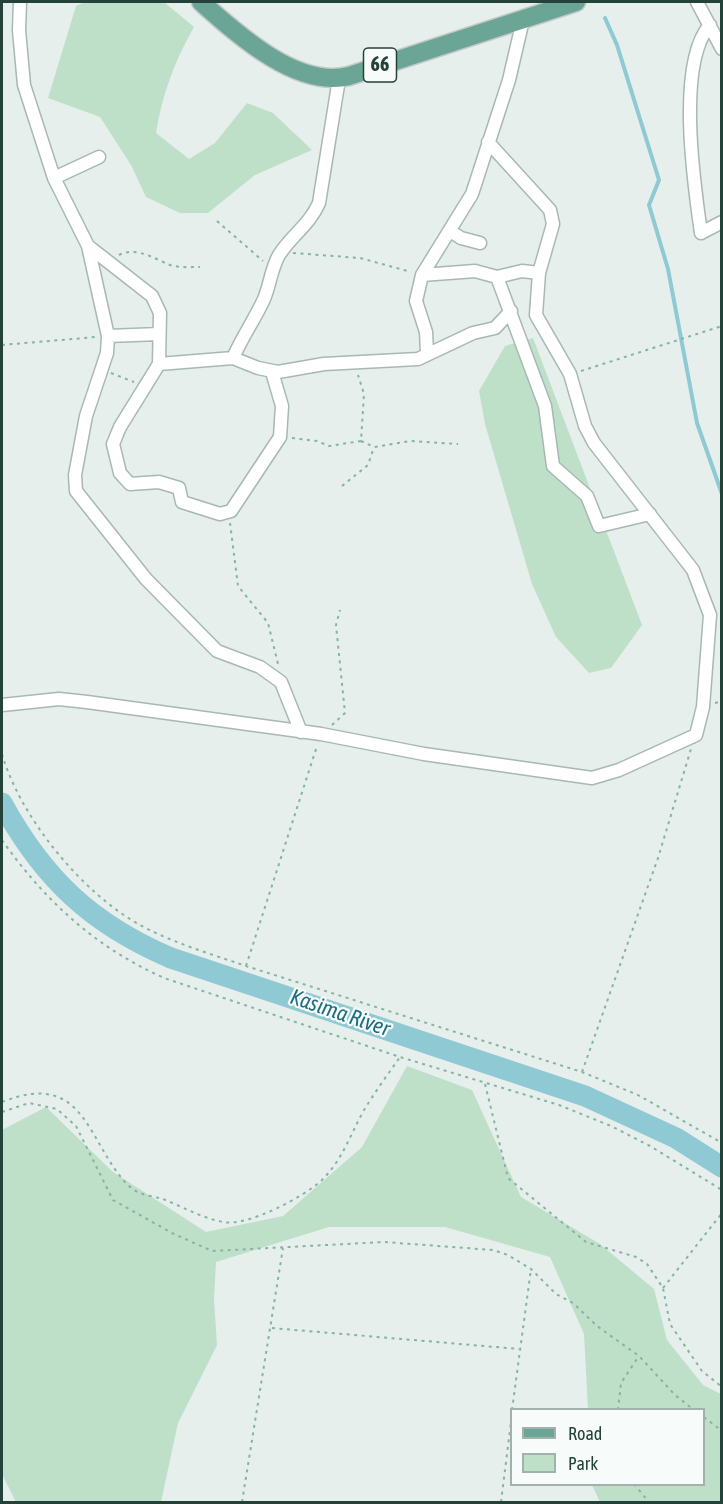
<!DOCTYPE html>
<style>
body{margin:0}
#map{position:relative;width:723px;height:1504px;overflow:hidden;background:#e6efeb;font-family:"Asap Condensed",sans-serif}
canvas{display:block}
.frame{position:absolute;inset:0;border:3px solid #24423a;pointer-events:none}
.legend{position:absolute;left:510px;top:1408px;width:195px;height:78px;box-sizing:border-box;background:#f7fbf9;border:2px solid #a3b1ad;margin:0;padding:8px 10px;list-style:none;font-size:18px;color:#24423a}
.legend li{display:flex;align-items:center;gap:12px;height:30px}
.legend b{width:30px;border:2px solid #a3b1ad}
</style>
<div id="map">
<canvas width="723" height="1504"></canvas>
<div class="frame"></div>
<ul class="legend">
<li><b style="height:8px;background:#6aa596"></b>Road</li>
<li><b style="height:16px;background:#bfe0c8"></b>Park</li>
</ul>
</div>
<script>
const c = document.querySelector('canvas').getContext('2d');
c.lineJoin = 'round';
function paint(path, color) { c.fillStyle = color; c.fill(path, 'evenodd'); }
function trace(path, color, width, dash) { c.strokeStyle = color; c.lineWidth = width; c.lineCap = dash ? 'butt' : 'round'; c.setLineDash(dash || []); c.stroke(path); }
function write(font, color, halo, rows, align = 'center') {
  c.font = font + ' "Asap Condensed",sans-serif'; c.lineWidth = 4.5; c.setLineDash([]); c.textBaseline = 'middle'; c.strokeStyle = halo; c.fillStyle = color; for (const [text, x, y, turn = 0] of rows) {
    c.save(); c.translate(x, y); c.rotate((+turn || 0) * Math.PI / 180); c.textAlign = isNaN(turn) ? turn : align; if (halo) c.strokeText(text, 0, 0); c.fillText(text, 0, 0); c.restore();
  }
}
paint(new Path2D(`
 M85,2H164L194,27C175,60 162,95 156,133L189,159L215,143L247,103L273,113L312,150L255,175L208,213H180L146,197L131,165L100,117L48,98L76,6Z
 M533,338L642,625L611,668L589,673L556,637L532,584L485,424L479,391L505,346Z
 M407,1066L472,1090L521,1197L600,1244L654,1289L667,1340L703,1385L721,1394V1502H600L592,1485L704,1484V1410L588,1409L584,1334L550,1257L445,1227H329L216,1262L214,1299L217,1345L178,1423L161,1502H16L2,1474V1130L46,1107L113,1172L206,1232L283,1216L362,1147Z`), '#bfe0c8');
trace(new Path2D(`
 M605,18L617,45L659,180L649,205L668,269L697,423L722,494`), '#8ec9d4', 4);
trace(new Path2D(`
 M2,803C43,878 91,924 171,958L585,1096L676,1138L722,1167`), '#8ec9d4', 21);
const street = new Path2D(`
 M20,2L19,30L24,85L54,178L88,246L108,336L107,353L86,416L75,475L76,491L146,579L217,651L260,667L281,682L301,732
 M697,2L722,49
 M710,25C676,63 694,184 701,233L722,222
 M54,178L99,157
 M450,231L461,238L480,243
 M88,246L152,296L160,313L159,364L120,427L113,444L120,473L130,484L159,482L179,488L182,502L220,514L231,511L280,437L282,406L272,372
 M422,275L475,271L497,277L545,406L553,466L587,496L599,526L650,514
 M497,277L522,271L539,273
 M108,336L159,334
 M427,353L426,332L416,301L422,275L472,194L509,80L523,20
 M233,358C242,337 255,319 264,299C270,285 271,269 279,255C291,236 310,224 319,203L339,79
 M159,364L233,358L258,368L278,372L324,364L418,359L473,333L495,328L511,311
 M2,705L59,699L87,702L321,734L424,754L592,778L619,770L696,735L703,707L710,615L693,570L594,443L585,426L570,374L536,315L539,273L553,224L550,210L488,142`);
const primary = new Path2D(`
 M201,2C237,34 297,89 349,76L576,2`);
trace(street, '#a8b8b2', 15);
trace(primary, '#c2cac8', 21);
trace(new Path2D(`
 M217,221L263,261
 M293,253L360,258L411,272
 M119,255C136,246 155,259 170,265C180,268 190,267 200,267
 M2,345L96,337
 M581,371L722,326
 M111,373L134,382
 M292,438L317,441L329,446L361,441L364,394L358,375
 M361,441L374,447L411,441L458,444
 M342,486L368,465L374,447
 M230,523L238,586L268,623L278,664
 M715,703L722,701
 M332,725L345,713L336,625L340,610
 M2,754C20,817 82,893 140,925C173,943 211,954 246,966L582,1072L638,1095L722,1143
 M2,840C45,901 95,947 164,978L400,1057L559,1105L611,1126L650,1146L722,1190
 M246,966L317,746
 M582,1072L658,858L691,749
 M485,1084L508,1178L586,1242L636,1257L647,1264L663,1288L670,1324L702,1371L722,1387
 M2,1102C87,1068 87,1145 129,1186C138,1195 152,1196 163,1199C183,1207 202,1218 223,1222C247,1227 304,1197 322,1180C343,1159 350,1135 364,1110C375,1092 388,1074 400,1057
 M2,1112L29,1103L57,1109L76,1126L113,1200L172,1233L212,1251L384,1242L493,1250L508,1255L531,1269L556,1294L573,1303L597,1326L639,1356L675,1395L694,1410
 M663,1288L722,1213
 M272,1328L519,1349
 M512,1410L531,1269
 M618,1410L621,1383L639,1356
 M704,1417L722,1431
 M634,1484L649,1502
 M97,1502H109
 M242,1502L283,1248
 M501,1502L512,1414`), '#86b3a5', 2, [3, 4.5]);
trace(street, '#fff', 12);
trace(primary, '#6aa596', 18);
for (const [x, y, w] of [
 [380,65,33]
]) { const box = new Path2D(); box.roundRect(x - w / 2, y - 17, w, 34, 4.5); c.fillStyle = '#f7fbf9'; c.fill(box); trace(box, '#24423a', 1.5); }
write('bold 20px', '#24423a', null, [
 ["66",380,65]
]);
write('italic 22px', '#1c6f80', '#f7fbf9', [
 ["Kasima River",340,1013,19]
]);
</script>
